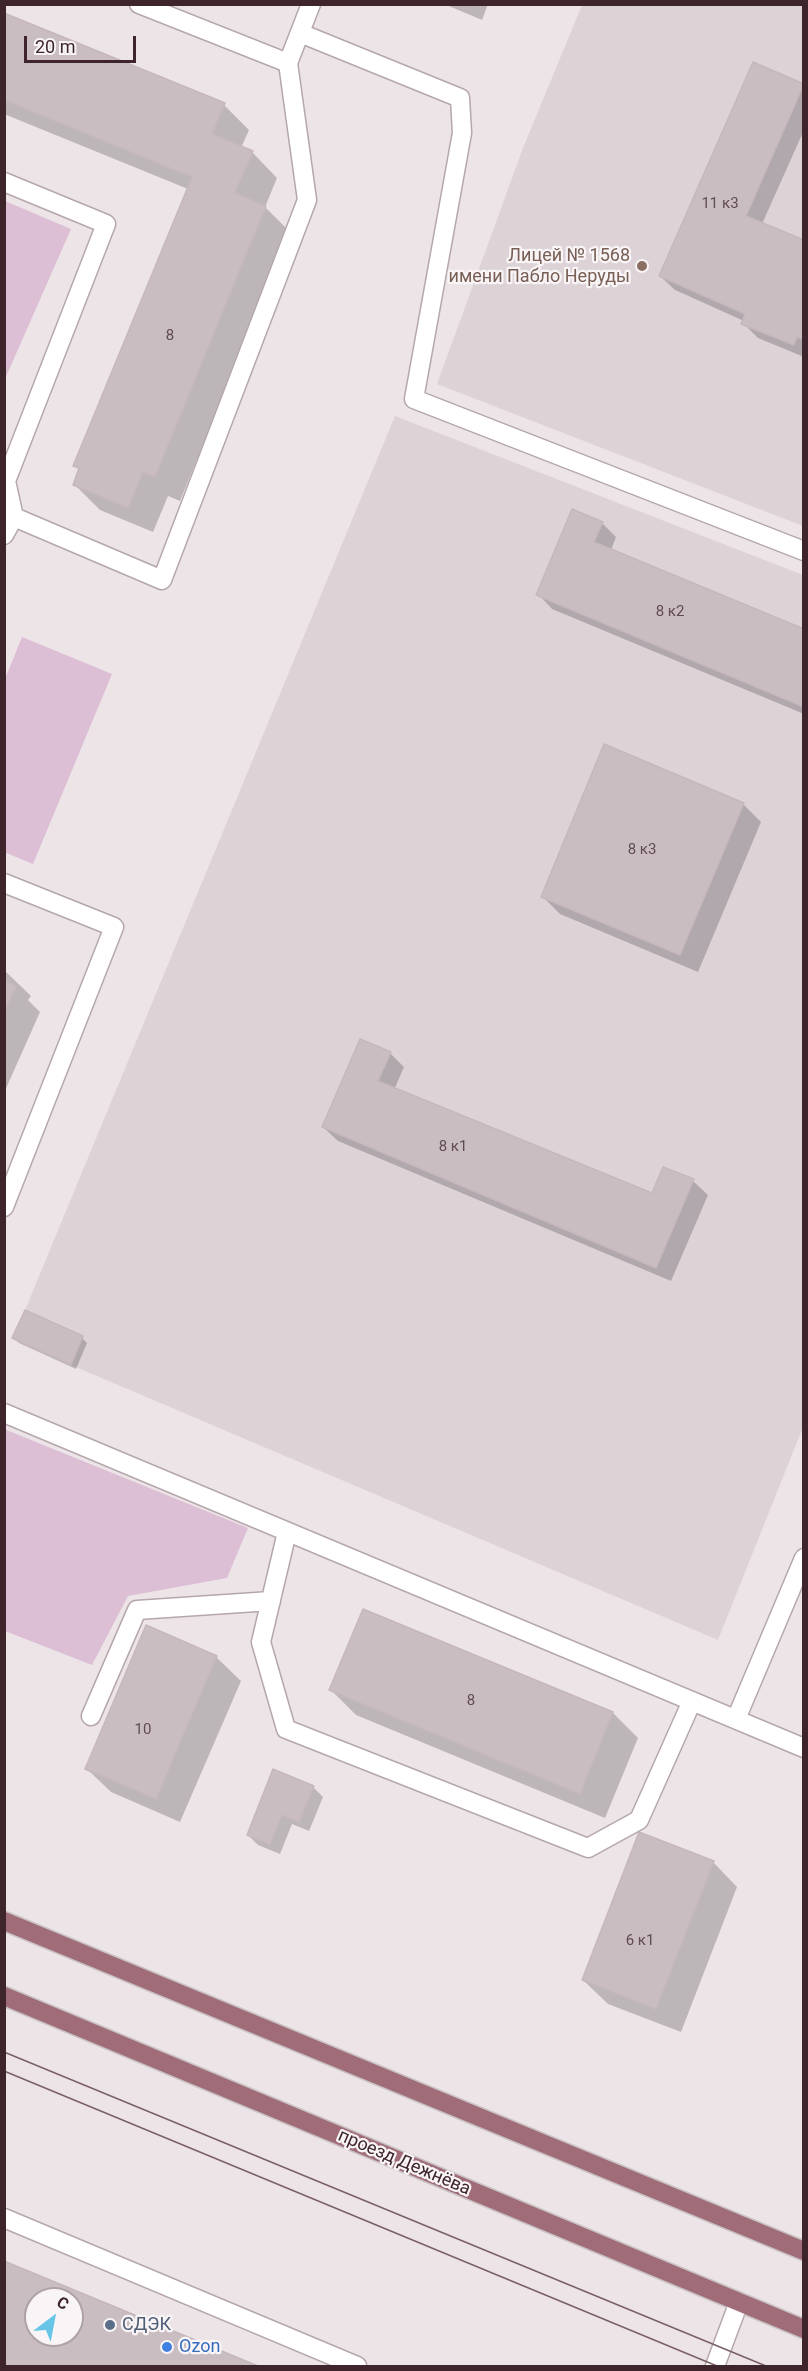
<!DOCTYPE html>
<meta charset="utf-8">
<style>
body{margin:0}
#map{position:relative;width:808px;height:2371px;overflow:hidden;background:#ede4e8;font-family:Roboto,sans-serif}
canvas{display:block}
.frame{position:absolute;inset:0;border:6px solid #3d252b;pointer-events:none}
.north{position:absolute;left:24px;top:2287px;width:60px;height:60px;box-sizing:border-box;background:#f9f5f7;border:2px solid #aea2a5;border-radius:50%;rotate:32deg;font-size:16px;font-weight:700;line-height:24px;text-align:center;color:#3d252b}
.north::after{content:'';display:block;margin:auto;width:21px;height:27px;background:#67c6e8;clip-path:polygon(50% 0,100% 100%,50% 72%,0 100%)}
.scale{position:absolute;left:24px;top:36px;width:112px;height:27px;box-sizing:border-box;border:3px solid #3d252b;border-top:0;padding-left:8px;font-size:18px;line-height:21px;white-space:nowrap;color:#3d252b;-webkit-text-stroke:4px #f9f5f7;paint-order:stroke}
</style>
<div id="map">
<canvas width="808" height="2371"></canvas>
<div class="frame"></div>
<div class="north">С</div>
<div class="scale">20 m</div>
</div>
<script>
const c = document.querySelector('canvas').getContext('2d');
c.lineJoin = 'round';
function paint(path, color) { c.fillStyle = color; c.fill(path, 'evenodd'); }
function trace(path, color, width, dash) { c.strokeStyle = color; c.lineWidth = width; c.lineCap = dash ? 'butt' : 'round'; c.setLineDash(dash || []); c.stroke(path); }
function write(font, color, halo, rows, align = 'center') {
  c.font = font + ' Roboto,sans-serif'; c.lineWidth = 4.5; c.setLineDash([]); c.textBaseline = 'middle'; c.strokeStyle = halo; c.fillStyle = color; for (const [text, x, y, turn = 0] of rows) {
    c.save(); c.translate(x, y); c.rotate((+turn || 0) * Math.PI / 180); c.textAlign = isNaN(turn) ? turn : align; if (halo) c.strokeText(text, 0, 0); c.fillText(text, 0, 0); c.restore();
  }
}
paint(new Path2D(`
 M582,5H803V526L437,384L523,148Z
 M395,416L803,575V1427L718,1640L71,1365L83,1336L25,1310Z`), '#ddd3d7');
paint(new Path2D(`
 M5,201L71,229L5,379Z
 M22,637L112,674L33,864L4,852L5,679Z
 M4,1429L248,1528L227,1578L128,1596L92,1665L5,1631Z`), '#dcbfd4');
paint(new Path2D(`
 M444,4H488L482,20Z
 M4,14L224,105L249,130L241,148L252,152L277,178L265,207L290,232L180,501L168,496L153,532L100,510L75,485L80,471L75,465L188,189L4,114Z
 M803,85L804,130L762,224L804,242V357L758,338L743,323L744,321L675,290L660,276Z
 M602,523L616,537L611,550L804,630V714L552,609L538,594Z
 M743,804L761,822L698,972L560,914L542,896Z
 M4,970L31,996L28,1000L40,1012L4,1093Z
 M390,1053L404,1067L394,1090L652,1195L664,1169L693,1181L708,1195L671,1281L338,1141L323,1127Z
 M26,1312L82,1338L87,1343L76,1369L19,1343L14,1338Z
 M364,1611L613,1713L638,1738L605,1818L356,1715L331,1690Z
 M216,1657L241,1681L180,1822L111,1792L86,1768Z
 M313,1787L323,1797L309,1831L292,1824L280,1854L258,1845L248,1835Z
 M713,1862L737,1887L681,2032L608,2004L583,1980Z
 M4,2263L254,2366H4ZM36,2299H72V2335H36Z`), '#0003');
const building = new Path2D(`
 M4,13L225,103L212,134L253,151L235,193L266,206L155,477L143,472L128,508L73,485L79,468L73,466L192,177L4,100Z
 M753,62L804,84L746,216L804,240V340L797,337L794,345L741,324L745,314L659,276Z
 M572,509L603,522L594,542L804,629V707L536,595Z
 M604,744L744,803L680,955L541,897Z
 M4,980L16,986L4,1012Z
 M360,1039L391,1052L378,1081L652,1193L663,1167L694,1179L656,1268L322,1127Z
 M25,1310L83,1336L71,1365L12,1338Z
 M363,1609L613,1712L580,1794L329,1690Z
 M146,1625L217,1656L156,1799L85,1769Z
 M273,1769L314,1786L299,1822L282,1815L270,1845L247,1835Z
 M639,1832L714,1861L656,2009L582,1980Z
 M4,2261L258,2366H4ZM36,2299H72V2335H36Z`);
paint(building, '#cabdc2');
trace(building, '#c6b7bd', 1.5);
const minor = new Path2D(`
 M139,4L288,63L311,4
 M300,33L460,98L462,133L414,399L804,551
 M4,182L106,224L6,481L14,517L162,580L307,200L288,63
 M4,535L14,517
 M4,883L114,927L4,1207
 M4,1413L804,1748
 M287,1532L261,1642L286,1729L588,1848L639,1820L692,1701
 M91,1716L137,1610L271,1601
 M736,1719L804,1558
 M4,2218L357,2366
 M715,2366L739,2302`);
const major = new Path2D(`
 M4,1921L804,2251
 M4,1996L804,2329`);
trace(minor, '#b5a7ac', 21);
trace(major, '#c9c2c4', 21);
trace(minor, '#fff', 18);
trace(major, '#9f6c78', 18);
trace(new Path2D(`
 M4,2052L766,2366
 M4,2071L717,2366`), '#796066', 1.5);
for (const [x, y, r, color] of [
 [642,266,6,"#8d6e63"],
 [110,2325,6,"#5c6f8a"],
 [167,2347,6,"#3f7fe0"]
]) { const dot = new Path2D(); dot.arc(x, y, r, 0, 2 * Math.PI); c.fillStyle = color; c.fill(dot); trace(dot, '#f9f5f7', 2); }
write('15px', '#604b51', null, [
 ["11 к3",720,204],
 ["8",170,336],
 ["8 к2",670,612],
 ["8 к3",642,850],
 ["8 к1",453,1147],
 ["8",471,1701],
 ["10",143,1730],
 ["6 к1",640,1941]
]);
write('18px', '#785e54', '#f9f5f7', [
 ["Лицей № 1568",630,256],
 ["имени Пабло Неруды",630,277]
], 'right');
write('18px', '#3d252b', '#f9f5f7', [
 ["проезд Дежнёва",404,2163,23]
]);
write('18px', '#4e5e75', '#f9f5f7', [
 ["СДЭК",122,2325]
], 'left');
write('18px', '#366cbe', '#f9f5f7', [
 ["Ozon",179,2347]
], 'left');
</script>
